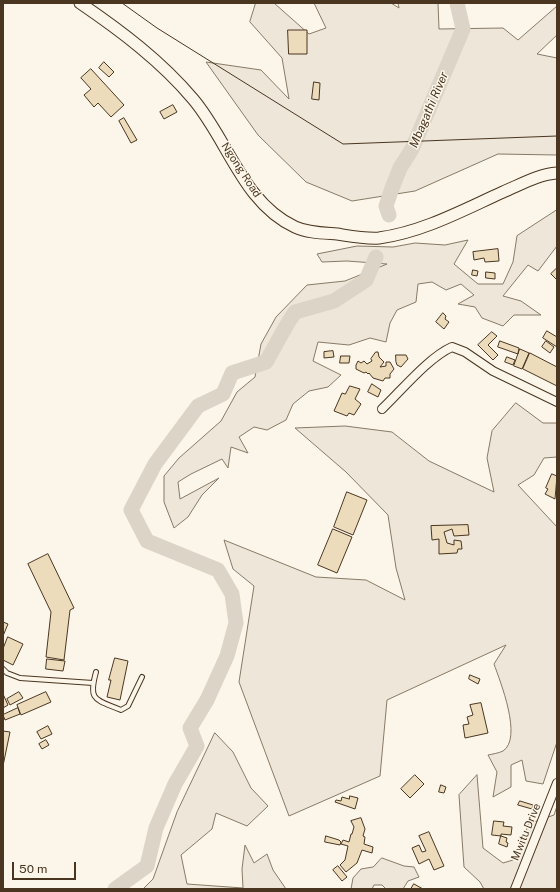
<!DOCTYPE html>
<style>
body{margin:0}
#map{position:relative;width:560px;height:892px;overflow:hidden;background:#fbf6e9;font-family:"Public Sans",sans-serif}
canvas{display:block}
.frame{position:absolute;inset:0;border:4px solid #4a3520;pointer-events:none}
.scale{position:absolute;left:12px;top:862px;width:64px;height:18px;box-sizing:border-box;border:2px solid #4a3520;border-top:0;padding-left:5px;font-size:12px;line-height:14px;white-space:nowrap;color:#4a3520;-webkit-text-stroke:3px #fbf6e9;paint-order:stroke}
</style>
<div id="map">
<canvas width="560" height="892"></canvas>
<div class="frame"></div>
<div class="scale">50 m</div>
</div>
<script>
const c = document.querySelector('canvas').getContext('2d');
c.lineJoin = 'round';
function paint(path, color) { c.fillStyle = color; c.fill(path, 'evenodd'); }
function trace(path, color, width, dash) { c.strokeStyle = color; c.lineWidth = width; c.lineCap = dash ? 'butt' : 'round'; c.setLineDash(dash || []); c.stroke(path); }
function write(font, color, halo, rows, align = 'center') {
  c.font = font + ' "Public Sans",sans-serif'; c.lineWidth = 3; c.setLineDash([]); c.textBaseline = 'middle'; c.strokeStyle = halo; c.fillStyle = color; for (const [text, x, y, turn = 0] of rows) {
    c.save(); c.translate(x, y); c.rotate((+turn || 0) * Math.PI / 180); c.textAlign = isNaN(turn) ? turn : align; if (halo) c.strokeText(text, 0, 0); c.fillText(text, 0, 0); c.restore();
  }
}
const green = new Path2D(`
 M256,3H274L309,34L326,28L314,3H391L399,8L398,3H438L439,29L503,28L518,40L557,6V35L537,54L557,58V155L498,154L415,191L352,201L306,182L258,135L206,62L261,70L289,99L282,58L250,22Z
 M557,210V246L538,271L528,265L503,296L521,301L541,315H514L503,326L482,318L475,307L458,304L474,295L461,284L446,290L432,282L418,284L416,302L397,310L390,323L386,342L370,338L349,345L318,342L313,361L341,375L328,387L309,391L293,404L286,420L267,430L254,427L239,437L248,453L231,447L228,468L222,459L191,474L178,482L180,499L219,478L202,495L188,517L174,528L164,502V476L179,458L221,421L237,392L255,377L261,344L276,317L307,285L345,281L387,264L347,261L322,262L317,254L357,246L393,247L415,243L445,245L468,240L454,264L478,284H503L513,262L517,236Z
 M516,403L543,423H557V457L544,458L534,475L518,485L557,527V742L543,784L526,781L522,760L511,765V787L493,797L497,772L488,755C493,754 499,753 503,751C523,738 500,681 494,664L506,645L387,700L380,776L289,816L239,682L254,586L233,569L224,540L316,577L366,580L405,600L396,568L388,515L346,472L295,428L345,426L392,432L429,461L494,492L487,458L492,431Z
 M215,733L233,752L251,788L268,806L247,826L216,813L212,829L181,855L187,884L243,888L242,869L245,845L254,863L267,854L273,870L286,889H143L153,879L177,812Z
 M477,775L483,848L503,863L513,860L522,847L528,824L554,815L557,806V889H484L480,882L464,867L459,795Z
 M382,858L404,866L414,867L419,877L408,881L403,889H386L382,885H374L372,889H351L353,878L361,869L373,867Z`);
paint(green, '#ede6d9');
trace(green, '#887966', 1);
trace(new Path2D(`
 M389,215L386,206L391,191L400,168L412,149L463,29L457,3
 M115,889L147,866L156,828L175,784L197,746L190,728L207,700L227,656L236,623L232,594L218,570L147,541L131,510L155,464L198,406L223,394L232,373L266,362C276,345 284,328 295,312L334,301L366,280L376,257`), '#dcd4c6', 15);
const building = new Path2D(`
 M288,30H307V54H289Z
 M104,62L114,72L109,77L99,68Z
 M91,69L124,105L111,117L98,103L94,107L84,95L91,89L81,78Z
 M314,82L320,83L319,100L312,99Z
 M173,105L177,112L164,119L160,112Z
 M124,118L137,140L131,143L119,121Z
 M498,249L499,261L485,262L484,258L474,260L473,252Z
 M557,268V280L551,274Z
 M473,270L478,271L477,276L472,275Z
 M486,272L495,273V279L486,278Z
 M443,313L446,316L445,319L449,322L444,329L436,322Z
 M547,331L557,337V347L543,338Z
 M492,332L497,336L488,345L498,355L493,360L478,345Z
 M500,341L519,348L518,354L498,347Z
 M546,341L554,347L550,353L542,347Z
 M520,349L529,353L522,369L514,366Z
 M333,351L334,357L324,358V352Z
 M376,352H378L379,357L384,362L380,367L386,366V362H390L394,369L390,374V378H385L383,381L373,378L369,373L368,374L366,372L364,373L356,369V365L358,361L361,363L364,361L367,364L372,361L371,359Z
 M530,353L557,367V386L523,369Z
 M396,355H406L408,359L401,367L397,365L396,362Z
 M341,356H350L349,363H340Z
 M507,357L515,360L513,365L505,362Z
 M372,384L381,390L378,397L368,392Z
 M350,386L360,389L355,399L361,404L354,415L349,413L347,416L334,411L342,393L345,394Z
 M552,474L557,476L555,499L545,494L548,489L546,488Z
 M347,492L367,500L353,535L334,527Z
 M468,525L469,535L454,536L452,529L444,532L447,543L454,545V540L461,541L462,549H458L457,553L439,554V539L432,540L431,526Z
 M333,529L352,537L337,573L318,565Z
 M48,554L74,608L70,610L64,660L46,657L51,612L28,564Z
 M3,622L8,624L3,636Z
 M8,637L23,644L13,665L3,660V649Z
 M115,658L128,661L120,700L107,697L111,680H109Z
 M47,659L65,661L63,671L46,669Z
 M470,675L480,679L478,684L469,679Z
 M19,692L23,698L10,705L7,699Z
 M46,692L51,702L21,715L17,705Z
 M3,694L8,705L3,708Z
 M481,703L488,733L465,738L463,725L469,724L467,717L473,715L470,705Z
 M18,708L20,714L5,720L3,715Z
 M48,726L52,734L41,739L37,732Z
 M3,731L10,732L3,766Z
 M46,740L49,745L42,749L39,744Z
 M415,775L424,784L410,798L401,789Z
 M441,785L446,787L444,793L439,792Z
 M350,796L358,798L355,809L335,802L336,800L341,801L342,797L349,799Z
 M520,801L533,805L532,809L518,805Z
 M361,818L365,829L363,836L365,837L364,844L373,847L372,853L362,850L357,863L346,872L340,865L345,860L348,846L341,844L343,840L349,842L351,834H352L354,827L351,821Z
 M494,821L504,822L503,826L512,827L511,835L501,834V836L492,835Z
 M429,832L444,866L434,870L429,859L419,864L412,848L419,845L422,852L426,851L419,836Z
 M326,836L339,840L341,842L340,845L325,842Z
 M501,836L507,838L506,842L508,843L507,847L499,844Z
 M338,866L347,877L342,881L333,870Z
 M414,884L423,889H411Z`);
paint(building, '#ecdcbc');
trace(building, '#4a3520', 1);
const service = new Path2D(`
 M3,669L7,673L20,678L93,683
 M96,672C88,701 95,699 121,710L128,706L142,677`);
const minor = new Path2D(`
 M382,409C401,391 429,357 452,347L465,352L493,371L557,402
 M515,889L557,783`);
const secondary = new Path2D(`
 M80,3C121,31 161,61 193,99C228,140 243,203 295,227C308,233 323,233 337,234C350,236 366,239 379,238C423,232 463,210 503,192C520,185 539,174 557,173`);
trace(service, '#4a3520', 6);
trace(minor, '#4a3520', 10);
trace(secondary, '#4a3520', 13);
trace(service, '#fbf6e9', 4);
trace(minor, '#fbf6e9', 8);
trace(secondary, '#fbf6e9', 11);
trace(new Path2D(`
 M122,3L157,28L343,144L557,136`), '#4a3520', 1);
write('11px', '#4a3520', '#fbf6e9', [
 ["Ngong Road",241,170,57],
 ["Mwitu Drive",526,832,-68]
]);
write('italic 12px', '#4a3520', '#fbf6e9', [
 ["Mbagathi River",429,110,-67]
]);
</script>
